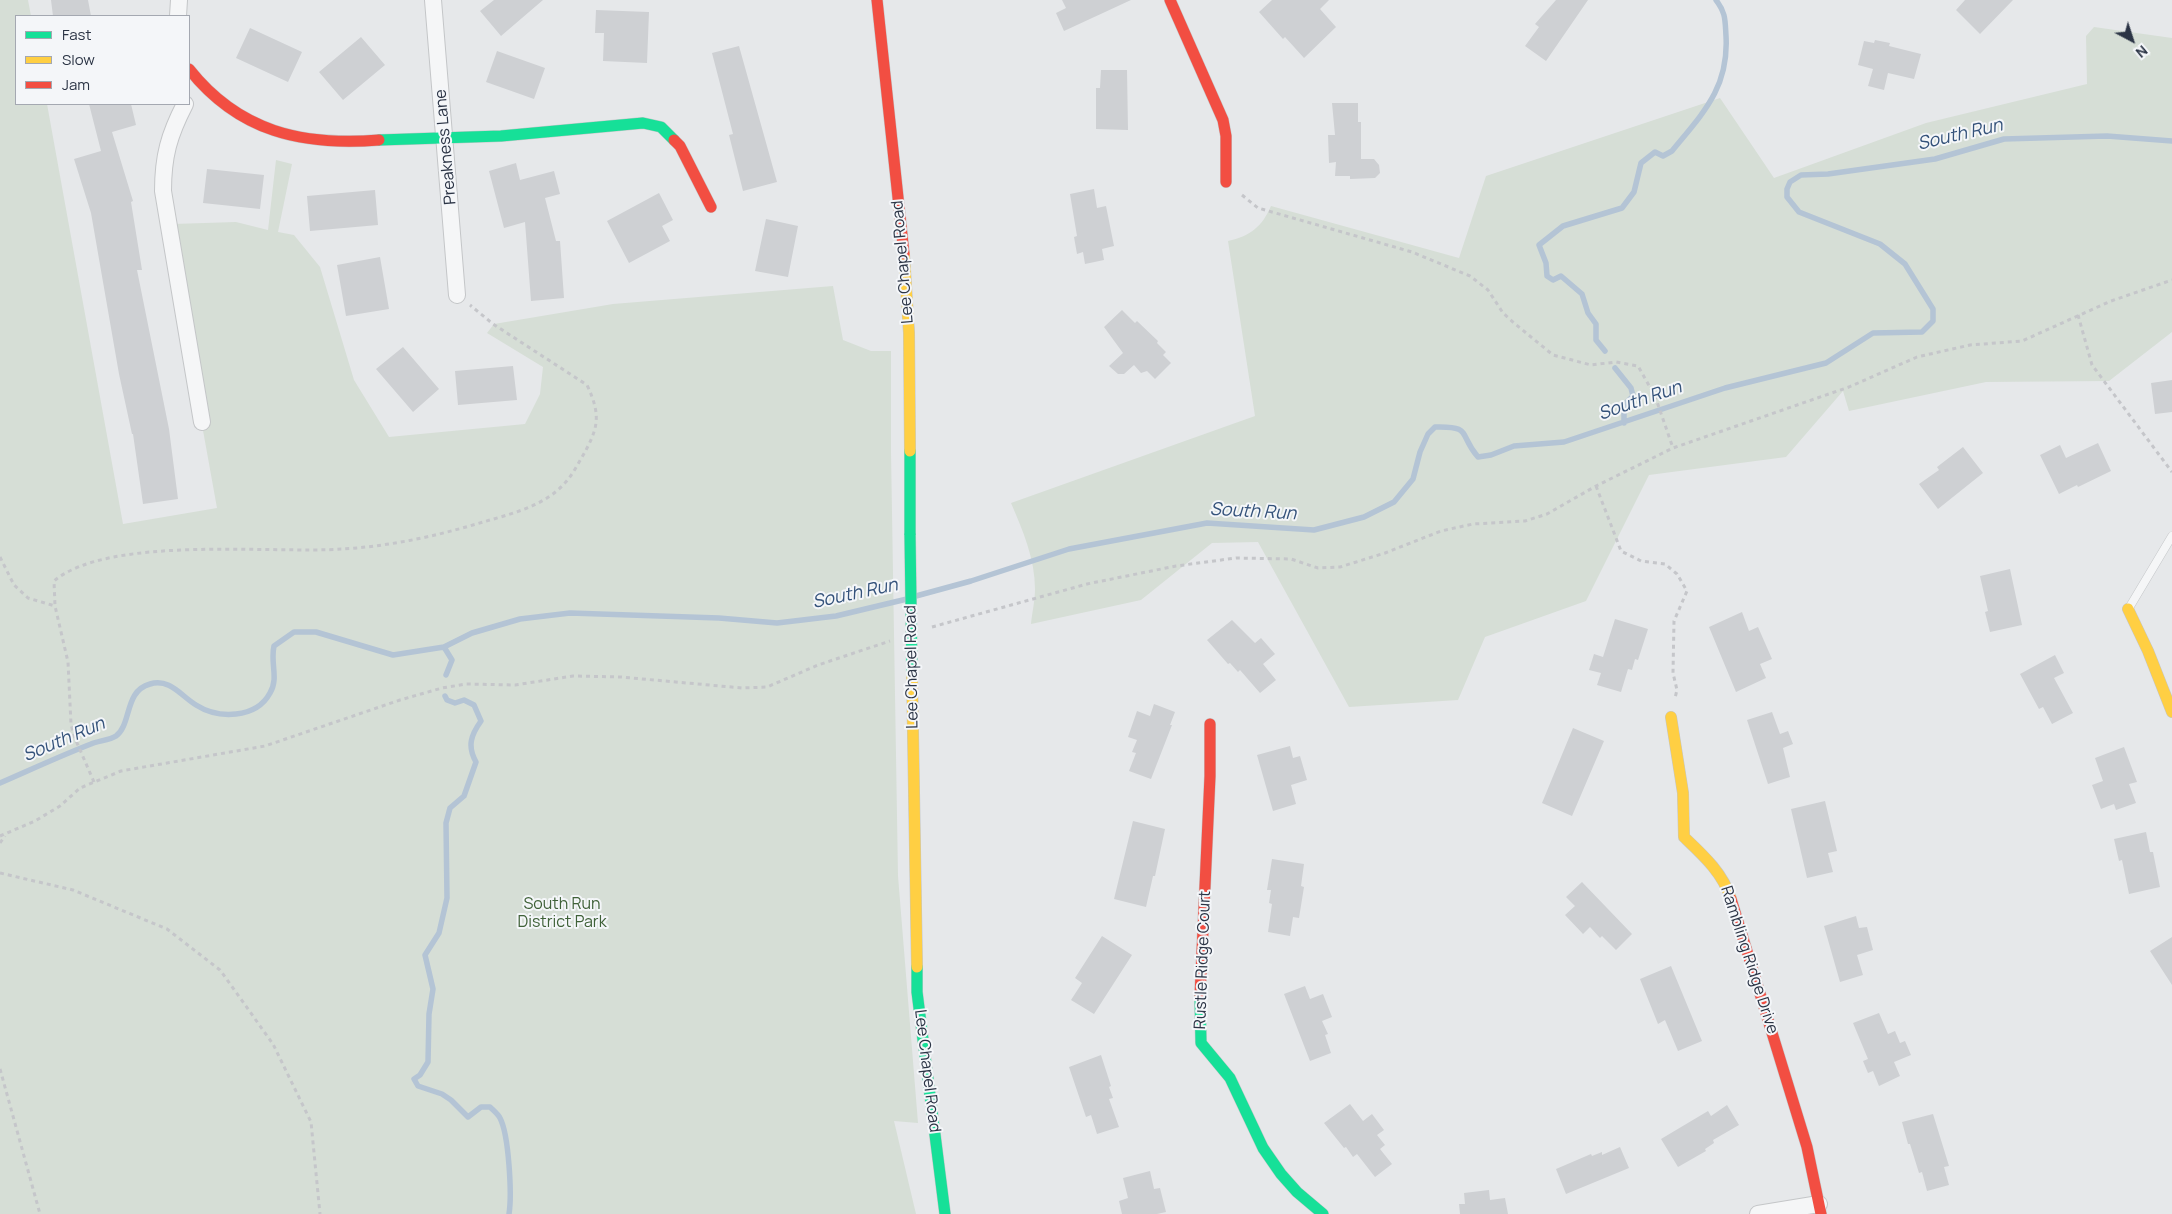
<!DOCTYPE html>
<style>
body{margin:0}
#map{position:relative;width:2172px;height:1214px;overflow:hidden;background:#e6e8ea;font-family:Manrope,sans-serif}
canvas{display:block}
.legend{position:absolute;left:15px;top:15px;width:175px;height:90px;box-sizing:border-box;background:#f4f6f9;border:1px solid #a4a8b1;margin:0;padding:6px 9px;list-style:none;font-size:15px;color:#2b3445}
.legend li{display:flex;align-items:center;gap:10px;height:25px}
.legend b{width:25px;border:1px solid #a4a8b1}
.north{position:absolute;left:2107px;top:15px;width:50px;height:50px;-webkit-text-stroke:4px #f4f6f9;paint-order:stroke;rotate:140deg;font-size:14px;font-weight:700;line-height:20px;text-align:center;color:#2b3445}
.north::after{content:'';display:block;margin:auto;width:18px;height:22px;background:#2b3445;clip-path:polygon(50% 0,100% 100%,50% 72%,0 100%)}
</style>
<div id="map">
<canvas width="2172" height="1214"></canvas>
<ul class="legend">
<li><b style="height:6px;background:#16e098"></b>Fast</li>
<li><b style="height:6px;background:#ffcf43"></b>Slow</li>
<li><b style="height:6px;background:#f24e42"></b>Jam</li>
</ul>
<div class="north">N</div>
</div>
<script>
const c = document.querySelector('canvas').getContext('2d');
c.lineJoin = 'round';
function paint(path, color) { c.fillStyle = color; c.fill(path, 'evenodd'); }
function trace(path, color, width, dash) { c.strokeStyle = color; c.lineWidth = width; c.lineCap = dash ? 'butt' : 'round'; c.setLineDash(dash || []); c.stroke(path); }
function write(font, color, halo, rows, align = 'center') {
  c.font = font + ' Manrope,sans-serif'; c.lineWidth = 4; c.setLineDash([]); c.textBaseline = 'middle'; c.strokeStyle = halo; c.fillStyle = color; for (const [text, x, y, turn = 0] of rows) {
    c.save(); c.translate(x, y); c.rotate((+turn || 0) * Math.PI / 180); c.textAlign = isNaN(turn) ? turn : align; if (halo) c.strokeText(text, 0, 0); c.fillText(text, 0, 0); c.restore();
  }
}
paint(new Path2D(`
 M0,0H28L31,16H16V104H47L123,524L217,508L162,203C161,161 163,142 184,104L189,109C167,156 165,173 173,224L236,222L268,230L276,160L292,164L278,232L294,235L320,267L354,380L389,437L525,424L540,394L543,367L487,333L494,324L613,304L833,286L843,340L871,351H891V452L898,876L918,1123L894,1121L916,1214H0Z
 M2094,27L2172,38V332L2109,381L1986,382L1849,411L1843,391L1786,457L1649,475L1586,601L1485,637L1458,700L1349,707L1258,542L1212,543L1141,600L1031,624C1032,613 1035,601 1035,589C1035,559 1023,531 1011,503L1255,416L1228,241C1250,236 1262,227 1271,206L1459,258L1486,176L1720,98L1774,178L1926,123L2087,84L2086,36Z`), '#d6ded6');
trace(new Path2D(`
 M1605,351L1596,340V324L1588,313L1582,294L1561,276L1553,280L1547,276L1546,263L1539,245L1563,226L1622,208L1634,192L1641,163L1655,152L1663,156L1672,151C1703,113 1729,88 1726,36C1725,20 1726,13 1716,0
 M1615,368L1631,388L1633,396L1624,405V423
 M916,596L971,581L1069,549L1207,523L1314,530L1364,517L1394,502L1413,479L1420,452L1428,434L1435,427C1473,426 1458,434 1478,457L1491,455L1514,446L1564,442L1725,388L1826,363L1873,333L1922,332L1933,321V309L1905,264L1880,244L1799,212L1787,197V189L1790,182L1801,175L1828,174L1935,159L2004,139L2107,136L2172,141
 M444,647L452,660L446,675
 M445,696L447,700L455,703L464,700L474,705L481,721C471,735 467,746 476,762L464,796L450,808L446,823L447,898L439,933L425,955L433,989L429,1014L428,1062L420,1075L414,1079L418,1086L442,1094L451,1100L468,1117L481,1107H490C493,1110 498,1114 500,1118C509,1135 512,1195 509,1214
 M0,783C30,770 60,756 91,744C98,741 110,740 116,736C132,724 124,691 150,684C170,678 181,696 196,705C218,719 256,719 270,693C279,678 270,663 274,646L294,632H316L393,655L444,647L472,633L520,619L570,613L719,618L777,623L836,616L907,599`), '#b4c4d5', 5.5);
paint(new Path2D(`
 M51,0H88L91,16H53Z
 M494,0H543L501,36L480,11Z
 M1062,0H1131L1064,31L1056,13L1066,8Z
 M1272,0H1329L1320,9L1336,27L1304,58L1285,37L1283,39L1259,12Z
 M1556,0H1588L1546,61L1525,46L1539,27L1535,24Z
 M1965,0H2013L1980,34L1956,10Z
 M596,10L649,12L647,63L603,61L604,33H595Z
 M250,28L302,52L288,82L236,58Z
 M361,37L385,65L343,100L319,72Z
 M1875,40L1890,43L1889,46L1921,54L1914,79L1888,73L1884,90L1868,86L1873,69L1858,65L1864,41L1874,43Z
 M739,46L777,182L743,191L729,135L733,134L712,53Z
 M497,51L545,68L534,99L486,82Z
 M1101,70H1127L1128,130L1096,129V88H1100Z
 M1332,103H1358V122H1361V159H1374L1379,165L1380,173L1375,178L1350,179V176H1335L1336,162L1329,163L1328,135H1335Z
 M89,104H131L136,125L112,132L133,201L131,202L142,270H137L169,429L178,499L143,504L133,434H132L119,374L91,213L74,159L101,151Z
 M516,163L520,180L554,171L560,194L545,198L556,241H560L564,298L531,301L525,222L504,228L489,171Z
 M207,169L264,175L260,209L203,203Z
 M1094,189L1097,208L1106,206L1114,246L1102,249L1104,260L1085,264L1083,252L1077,254L1074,237L1077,236L1070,194Z
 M375,190L378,225L310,231L307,196Z
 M659,193L673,220L662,226L670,241L629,263L607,221Z
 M766,219L798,226L788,277L755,271Z
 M380,257L389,309L346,316L337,265Z
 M1122,310L1135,323L1137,321L1158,341L1157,343L1166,352L1163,355L1171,363L1155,379L1147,371L1141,373L1134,365L1124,374H1118L1109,366L1123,353L1104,327Z
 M403,347L439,389L413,412L376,369Z
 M513,366L517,400L458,405L455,371Z
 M2172,380V412L2155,414L2151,383Z
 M2098,443L2111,471L2078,487L2077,485L2059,494L2040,455L2060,445L2066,458Z
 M1963,447L1983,473L1938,509L1919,484L1939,470L1937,467Z
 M2010,569L2022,625L1990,632L1985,612L1988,611L1980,576Z
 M1742,612L1749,631L1758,627L1772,659L1760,664L1766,678L1736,692L1709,627Z
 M1615,619L1648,629L1638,660L1635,659L1632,670L1628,669L1621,692L1597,685L1601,673L1589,670L1594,654L1603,657Z
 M1232,620L1255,643L1261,638L1275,654L1263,664L1276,680L1260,693L1240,670L1238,672L1230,663L1228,664L1207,640Z
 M2055,655L2064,673L2054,678L2073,713L2052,724L2043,707L2039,709L2020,674Z
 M1154,704L1175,712L1170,725H1172L1151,779L1129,771L1136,753L1132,752L1137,740L1128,737L1137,711L1150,716Z
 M1772,712L1780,734L1788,731L1793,744L1783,748L1790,777L1768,784L1747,720Z
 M1573,728L1604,741L1572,816L1542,803Z
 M1290,746L1293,758L1300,756L1307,780L1291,785L1296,804L1273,811L1257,755Z
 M2124,747L2137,782L2129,784L2136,803L2116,810L2114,804L2101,809L2092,785L2103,781L2095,758Z
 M1825,801L1837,851L1828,853L1833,872L1807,878L1791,809Z
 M1133,821L1165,829L1155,876H1153L1146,907L1114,899Z
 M2146,832L2150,852H2153L2160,887L2129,894L2122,860L2119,861L2114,839Z
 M1272,859L1304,864L1301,886L1304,887L1299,918L1293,917L1290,936L1268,932L1272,904L1269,903L1271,890H1267Z
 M1582,882L1632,934L1616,950L1602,936L1600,938L1590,927L1583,934L1565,915L1575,906L1566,897Z
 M1856,916L1859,928L1867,927L1873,950L1857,955L1863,975L1840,982L1824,926Z
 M1102,936L1132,955L1094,1014L1071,1000L1082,983L1075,978Z
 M2172,937V985L2150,951Z
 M1671,966L1702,1041L1678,1051L1665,1020L1658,1024L1640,979Z
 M1305,986L1310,999L1323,994L1332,1017L1322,1021L1328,1034L1325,1035L1331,1053L1310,1061L1284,994Z
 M1879,1013L1888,1034L1895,1031L1900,1043L1905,1041L1911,1055L1894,1062L1900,1076L1879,1086L1873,1071L1868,1073L1863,1061L1868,1059L1853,1023Z
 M1101,1055L1111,1086L1109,1087L1113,1098L1109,1099L1119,1127L1097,1134L1091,1115L1086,1117L1069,1067Z
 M1350,1104L1363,1121L1372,1114L1384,1130L1377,1135L1385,1145L1380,1149L1392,1164L1375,1177L1357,1154L1353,1157L1346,1147L1344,1148L1324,1123Z
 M1727,1105L1739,1125L1713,1140L1714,1143L1705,1149L1706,1151L1678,1167L1661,1139L1708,1111L1711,1116Z
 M1933,1114L1949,1166L1944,1167L1949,1185L1927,1191L1922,1172L1919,1173L1910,1144H1908L1902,1122Z
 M1620,1147L1629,1168L1566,1194L1556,1169L1591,1154L1592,1156L1602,1152V1155Z
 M1150,1171L1154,1189L1160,1188L1166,1212L1157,1214H1122L1119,1201L1128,1198L1123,1178Z
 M1489,1190L1490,1200L1505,1198L1508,1214H1460L1459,1204H1465L1464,1193Z`), '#ced0d3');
const lane = new Path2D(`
 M2129,608L2172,536`);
const street = new Path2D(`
 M433,0L457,295
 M178,16L179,0
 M185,104C169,135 163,156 163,191L202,422
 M1758,1214L1819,1204`);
const fast = new Path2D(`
 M379,140L501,136L643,123L661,127L674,140
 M910,451V535
 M917,967V992L945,1214
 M1200,996L1201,1043L1230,1078L1263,1148L1281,1174L1297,1192L1323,1214`);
const slow = new Path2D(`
 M904,254L909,333L910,451
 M2128,609L2148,651L2172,712
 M912,674L917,967
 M1671,717L1683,793L1684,837C1703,855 1723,873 1731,899`);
const jam = new Path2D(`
 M877,0L904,254
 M1170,0L1223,120L1226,136V182
 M189,69C239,132 302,146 379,140
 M674,140L680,146L711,207
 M1731,899L1807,1147L1821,1214
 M1200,996L1210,776V724`);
trace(lane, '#c4c6c8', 9);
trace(street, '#c4c6c8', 18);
trace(fast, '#c4c6c8', 12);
trace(slow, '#c4c6c8', 12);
trace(jam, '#c4c6c8', 12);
trace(new Path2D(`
 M1242,195L1258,208L1412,252L1470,276L1488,290L1503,313L1514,323L1553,355L1591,365L1616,362L1638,366L1655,396L1673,448
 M2078,315L2092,365L2172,472
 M1596,486L1621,551L1641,561L1665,564L1677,574L1687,591L1674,621L1673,673L1677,690L1675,698
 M0,557L14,585L28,598L55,606
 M932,627L1087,584L1176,566L1236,558L1291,559L1318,568L1340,567L1385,553L1441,531L1473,524L1525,521L1547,514L1596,486L1673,448L1849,387L1917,357L1970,345L2022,341L2111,301L2172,280
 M94,782L74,736L71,724L68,662L55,606L54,581C109,535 271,554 343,549C391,546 437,536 483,522C511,514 544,506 564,484C571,477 576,467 581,459C598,429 602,417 587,385L493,324L470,305
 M0,836L35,821L60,806L80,788L121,771L265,746L400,700L442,688L466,684L515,685L573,676L621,677L742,688L767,687L818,665L890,641
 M0,843L5,836
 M0,873L73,890L167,929L220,970L273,1044L311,1122L320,1214
 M0,1069L40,1214`), '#c5c6ca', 3, [4, 4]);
trace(lane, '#f5f6f7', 8);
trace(street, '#f5f6f7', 16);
trace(fast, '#16e098', 11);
trace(slow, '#ffcf43', 11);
trace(jam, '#f24e42', 11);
const fastBridge = new Path2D(`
 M910,535L912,674`);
trace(fastBridge, '#c4c6c8', 12, []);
trace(fastBridge, '#16e098', 11);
write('16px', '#2b3445', '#f4f6f9', [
 ["Preakness Lane",446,147,-95],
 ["Lee Chapel Road",903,262,-95],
 ["Lee Chapel Road",912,667,-91],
 ["Rustle Ridge Court",1203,960,-88],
 ["Rambling Ridge Drive",1749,960,72],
 ["Lee Chapel Road",927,1071,83]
]);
write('16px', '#3f6138', '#f4f6f9', [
 ["South Run",562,905],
 ["District Park",562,923]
]);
write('italic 18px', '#34527a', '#f4f6f9', [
 ["South Run",1960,135,-13],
 ["South Run",1640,401,-19],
 ["South Run",1253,512,3],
 ["South Run",855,594,-12],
 ["South Run",64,740,-23]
]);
</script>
